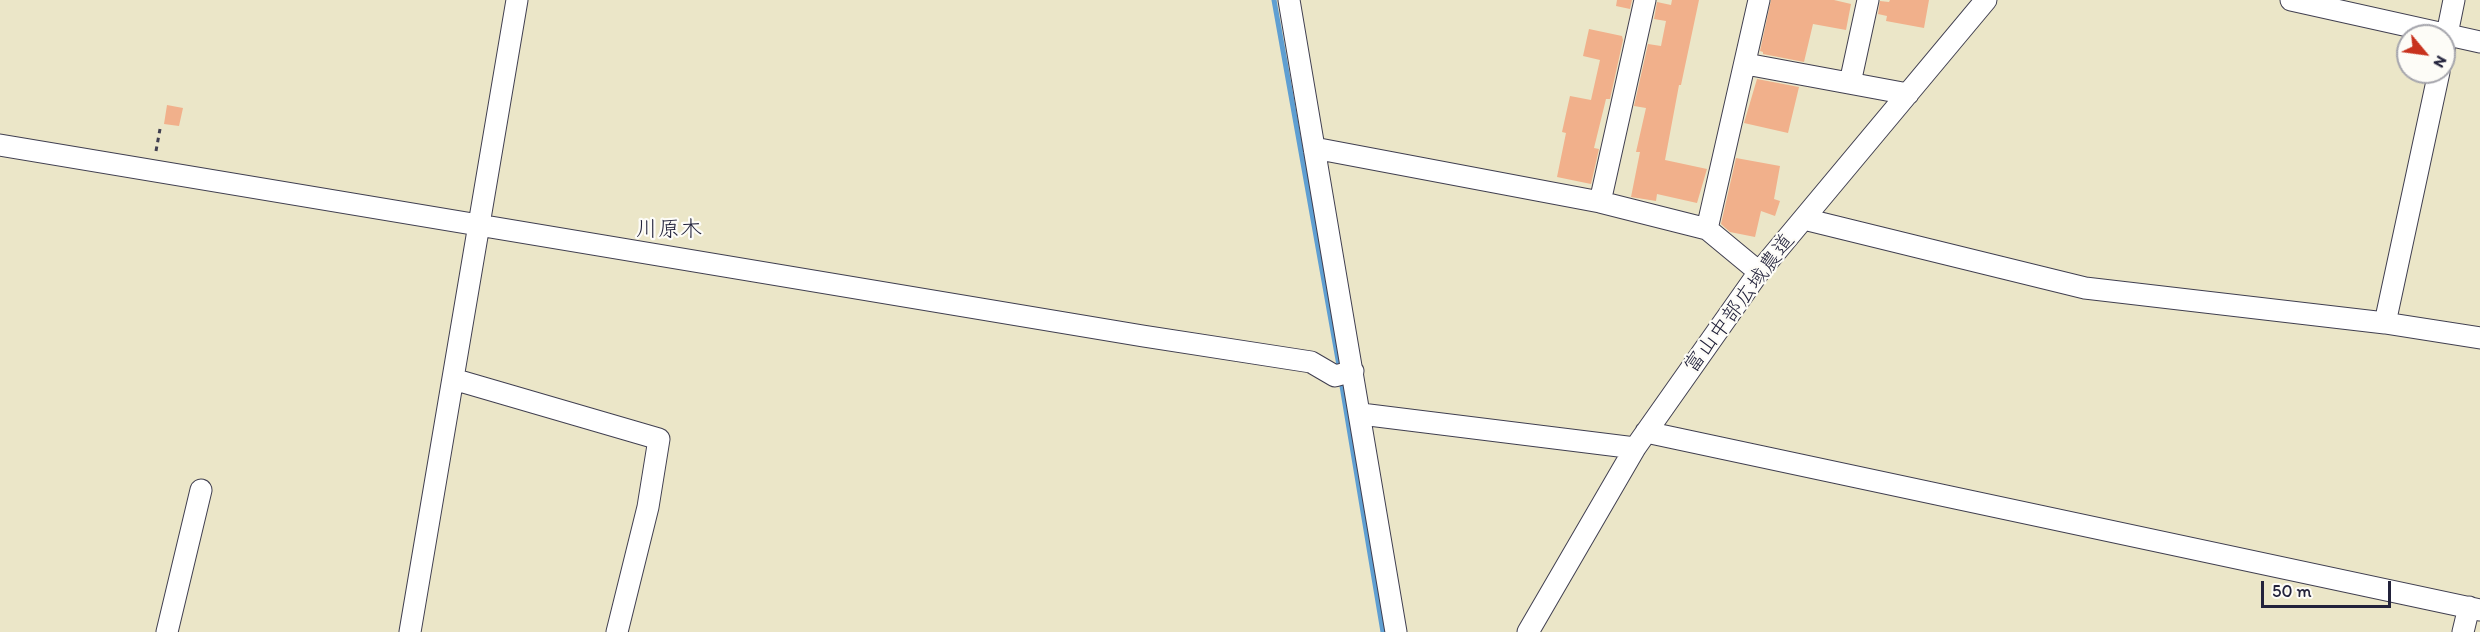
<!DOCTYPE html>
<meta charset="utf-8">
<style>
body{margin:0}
#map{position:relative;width:2480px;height:632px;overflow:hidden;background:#ebe6c8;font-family:Itim,sans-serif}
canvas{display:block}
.north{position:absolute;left:2396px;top:24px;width:60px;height:60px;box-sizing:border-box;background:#fdfcf7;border:2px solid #a5a5ac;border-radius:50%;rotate:119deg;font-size:16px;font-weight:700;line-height:24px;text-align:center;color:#22223b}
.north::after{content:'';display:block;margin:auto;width:21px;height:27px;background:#c8321e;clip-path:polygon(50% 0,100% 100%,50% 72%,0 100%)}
.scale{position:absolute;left:2261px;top:581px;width:130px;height:27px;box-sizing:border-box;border:3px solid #22223b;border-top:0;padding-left:8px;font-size:18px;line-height:21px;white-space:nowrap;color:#22223b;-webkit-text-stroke:4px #fdfcf7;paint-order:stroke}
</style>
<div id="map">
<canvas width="2480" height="632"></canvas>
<div class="north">N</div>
<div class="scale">50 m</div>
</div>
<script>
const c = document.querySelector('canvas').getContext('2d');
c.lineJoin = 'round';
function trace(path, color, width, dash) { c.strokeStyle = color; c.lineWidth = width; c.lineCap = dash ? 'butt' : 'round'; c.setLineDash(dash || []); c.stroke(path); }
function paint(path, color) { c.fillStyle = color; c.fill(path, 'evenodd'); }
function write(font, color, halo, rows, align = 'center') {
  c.font = font + ' Itim,"Klee One",sans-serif'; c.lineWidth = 4.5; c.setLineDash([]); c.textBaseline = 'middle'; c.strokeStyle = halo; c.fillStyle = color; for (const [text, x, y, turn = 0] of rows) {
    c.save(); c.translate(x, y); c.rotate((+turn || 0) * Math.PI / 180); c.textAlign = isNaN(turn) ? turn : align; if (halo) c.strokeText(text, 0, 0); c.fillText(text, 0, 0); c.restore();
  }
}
trace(new Path2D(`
 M1274,0L1340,371
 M1341,380L1383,632`), '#5f9fd2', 5);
paint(new Path2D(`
 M1617,0H1632L1630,9L1616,6Z
 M1672,0H1699L1681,85H1679L1665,160L1707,169L1697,203L1657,194L1656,201L1631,197L1640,152H1636L1646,108L1634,106L1648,44L1661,46L1666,21L1654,19L1657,2L1671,5Z
 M1771,0H1834L1851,4L1846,30L1813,24L1804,62L1763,54V52L1760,51Z
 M1890,0H1929L1924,28L1886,21L1887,16L1878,14L1880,1L1889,2Z
 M1589,29L1622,36L1623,40L1610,99H1606L1594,148L1599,149L1591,184L1557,177L1566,133L1562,132L1570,96L1591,100L1600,60L1583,56Z
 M1757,79L1799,87L1788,133L1744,123Z
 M167,105L183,108L179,126L164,124Z
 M1736,158L1780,166L1774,199L1780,201L1775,216L1761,211L1755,237L1730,232L1721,224Z`), '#f1b08b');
const minor = new Path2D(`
 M1289,0L1396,632
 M1645,0L1600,202L1707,229
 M1759,0L1707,229L1759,272
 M2291,0L2480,42
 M2444,49L2454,0
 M1746,64L1908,94
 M2439,72L2385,323L2480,338
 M1850,83L1868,0
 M0,145L1143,336L1311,362L1335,376L1353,371
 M1314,148L1600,202
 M1804,219L2085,288L2385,323
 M453,379L659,439L648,507L617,632
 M1361,414L1635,448
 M1646,432L2480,610
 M167,632L201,490
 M410,632L517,0
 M1528,632L1635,448L1759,272L1986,0
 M2463,632L2469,607`);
trace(minor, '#403f50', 23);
trace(new Path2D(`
 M156,151L160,129`), '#403f50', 3, [4.5, 4.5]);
trace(minor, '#fff', 21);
write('21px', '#22223b', '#fdfcf7', [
 ["富山中部広域農道",1740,304,-53]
]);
write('22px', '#22223b', '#fdfcf7', [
 ["川原木",669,230]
]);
</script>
